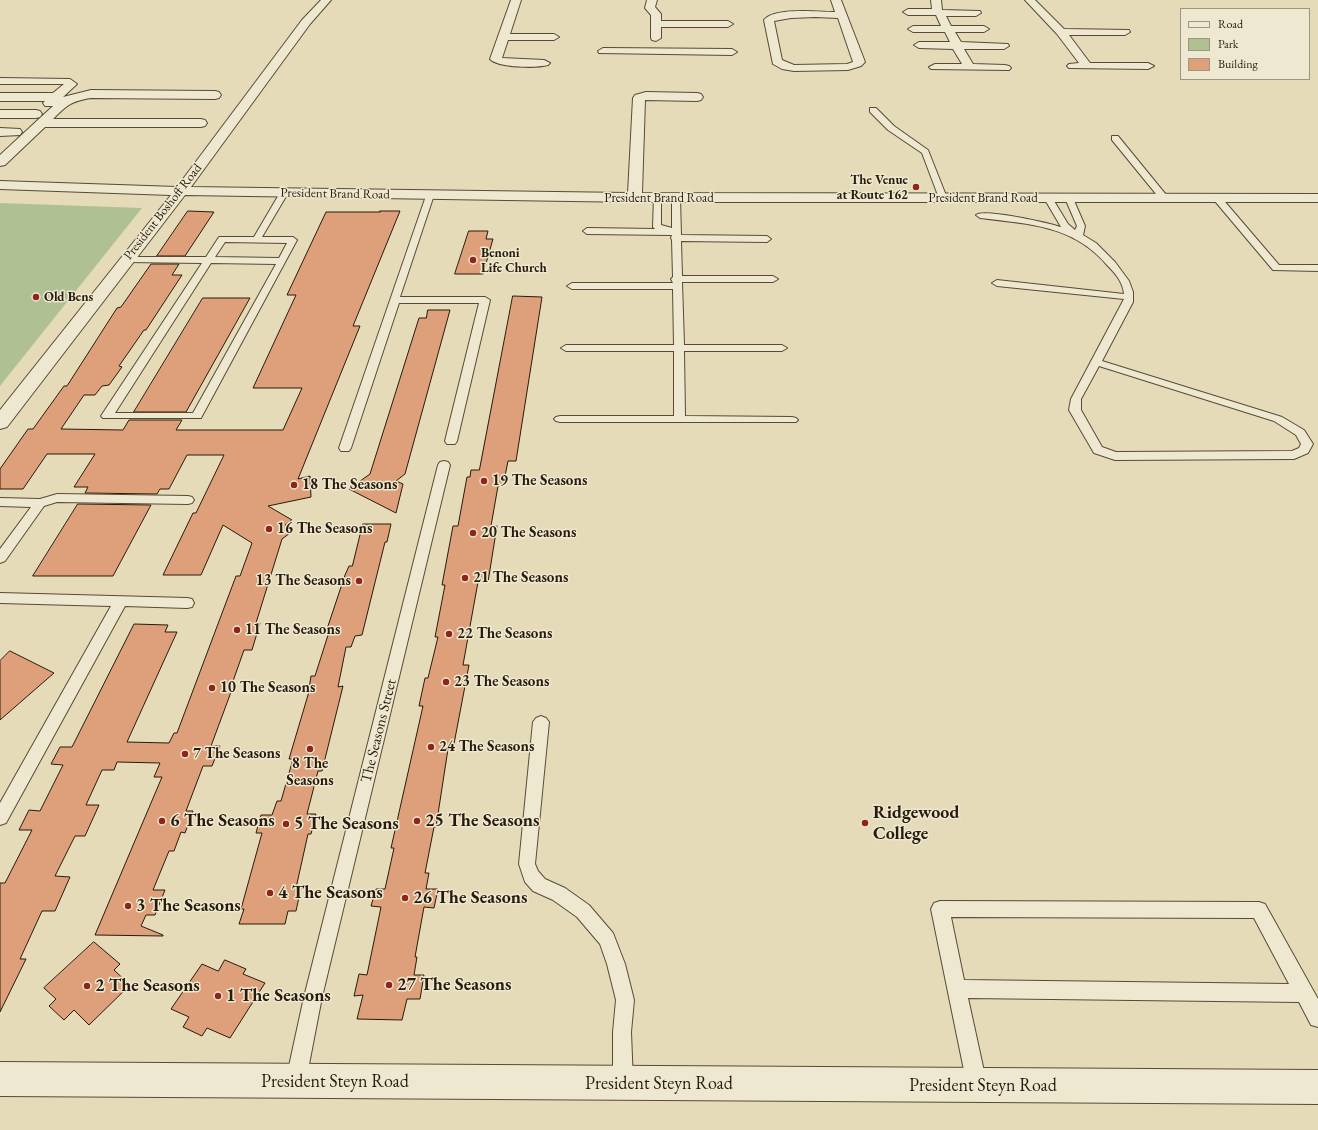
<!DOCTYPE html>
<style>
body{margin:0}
#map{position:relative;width:1318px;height:1130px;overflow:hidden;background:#e5dbb8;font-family:"EB Garamond",serif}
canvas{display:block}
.legend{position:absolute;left:1180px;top:8px;width:130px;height:72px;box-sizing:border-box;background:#eee8d1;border:1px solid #9f9682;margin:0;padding:5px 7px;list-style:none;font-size:12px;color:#281b0b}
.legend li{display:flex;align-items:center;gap:8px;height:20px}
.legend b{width:20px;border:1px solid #9f9682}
</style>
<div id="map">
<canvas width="1318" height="1130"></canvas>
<ul class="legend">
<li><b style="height:5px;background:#eee8d1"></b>Road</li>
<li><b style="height:11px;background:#afc193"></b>Park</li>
<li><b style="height:11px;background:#de9f7b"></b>Building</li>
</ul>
</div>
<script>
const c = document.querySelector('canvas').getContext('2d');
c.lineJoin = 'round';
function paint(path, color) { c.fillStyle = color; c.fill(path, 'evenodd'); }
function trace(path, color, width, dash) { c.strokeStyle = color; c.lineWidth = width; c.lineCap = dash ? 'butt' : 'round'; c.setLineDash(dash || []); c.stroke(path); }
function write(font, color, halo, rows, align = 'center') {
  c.font = font + ' "EB Garamond",serif'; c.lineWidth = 3; c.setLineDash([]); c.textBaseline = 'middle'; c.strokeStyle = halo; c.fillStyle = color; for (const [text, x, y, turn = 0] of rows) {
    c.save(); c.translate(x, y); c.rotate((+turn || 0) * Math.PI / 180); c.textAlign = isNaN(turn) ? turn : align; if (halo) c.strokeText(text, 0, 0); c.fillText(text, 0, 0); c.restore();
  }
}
paint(new Path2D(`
 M0,203L142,208L0,386Z`), '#afc193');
const building = new Path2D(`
 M188,211L214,212L185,256H157Z
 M380,211H400L353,326H360L298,479L310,476L311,497L268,506L292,520L285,525L294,530L282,539L256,623H260L252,650H244L232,684H234L211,746H220L212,766H203L186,811H193L185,833L181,832L174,851H169L153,890H165L155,915H146L141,926L163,935V936L95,935L162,777H154L160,763L117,762L114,770H102L86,805H99L85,836H75L55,876L70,877L55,911H42L20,959H26L0,1012V883H5L32,830H19L29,810L40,811L63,765L51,764L60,747H72L134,624L168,625L165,632H177L127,742L169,743L174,733H177L236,576H240L252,543L223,525L201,575H163L193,513H196L224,455H187L169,489H160L157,494L85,493L88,487H74L95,454H47L23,489H0V469L28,429H33L64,386H67L117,308L121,307L151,264H179L172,275H182L146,330H144L119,366L122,367L109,385L102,386L95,395H84L61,429L123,430L129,420H182L176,430H283L302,388H253L296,295H287L326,212H380Z
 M469,231H488L486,239H493L483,274H455Z
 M513,296L542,297L516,461H508L503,486H498L491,526H497L488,582H478L463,665H469L453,749H448L436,827H434L425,873H429L426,889H438L434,908L424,907L415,957H417L414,975H424L420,999H407L402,1020L357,1019L363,995L354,996L359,974L367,975L381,907L371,906L376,889H385L394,848H391L423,706H419L425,678H428L438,637H435L445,585H442L453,526H458L467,477H470L471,470H479Z
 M203,298H250L186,412H134Z
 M428,310H450L405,474L396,481L403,484L396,513L349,489L370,474L419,318H426Z
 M78,504L151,505L113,576H33Z
 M363,524H391L387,542H385L362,635L355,636L351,647H346L338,687L343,686L322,771H318L307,814H316L311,834H308L296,888H301L296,911H288L285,924H239L244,909H241L262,833H256L261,815H272L277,801H281L293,759H289L308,695L311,676H315L329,632H326L345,575L349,566H352Z
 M10,651L54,673L0,720V661Z
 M94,942L120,964L114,970L130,985L89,1025L74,1010L64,1020L49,1006L56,999L44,988Z
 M225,960L246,969L243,974L265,983L230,1038L207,1028L202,1036L183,1027L189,1017L171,1009L202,964L218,971Z`);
paint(building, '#de9f7b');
trace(building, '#281b0b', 1);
const service = new Path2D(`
 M870,108H876L894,126L928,150L947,198L946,200H943L939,198L922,153L888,130L870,112Z
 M1112,136H1118L1167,196L1168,198L1167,200H1161L1112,140Z
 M281,191H284L288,193L262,237H293L297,240L201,418H103L101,416L202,263L127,262L124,261L122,259L124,257H206L219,237H254ZM225,242L287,243L279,258L215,257ZM211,263L276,264L193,413H115Z
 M427,193H433L434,195L400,297H485L490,300L457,441L455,444H447L445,441L479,303H399L351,448L349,451H341L339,448Z
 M654,196H657L661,198V225L672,228V198L676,196L680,198L681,235L767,236L771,239L767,242L681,241L682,276H773L778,279L773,282H682L684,345H782L787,348L782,351H684L685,416L792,417L796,418L798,420L796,422H560L556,421L554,419L556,417L560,416H674V351H566L561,348L566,345H674L673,289H572L567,286L572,283H673L671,279L673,277L672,240L671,238L672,235L587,234L583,231L587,228L655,229L653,227Z
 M1045,196H1051L1068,224L1075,230L1077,226L1065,198L1069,196H1072L1085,226L1083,235L1096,243L1115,262L1129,281L1133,292V302L1102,361L1282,417L1304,430L1313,444L1308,453L1294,459L1115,460L1094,453L1069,410L1071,399L1124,299L997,286L992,283L997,280L1124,294C1123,282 1115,273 1107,265C1073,225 1029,224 980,218L976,215C983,208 1049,223 1061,227L1044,198ZM1099,366L1274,421L1296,435L1301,444L1299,448L1292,451L1116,452L1102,447L1081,410V399Z
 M1214,196H1220L1279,265H1318V271L1273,270L1214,200L1213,198Z
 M444,461L448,462L450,465L322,997L306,1080L303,1087L296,1090L289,1087L286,1080L304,997L438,465L440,462Z
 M57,494L188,496L192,497L194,500L192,503L188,504L57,502L44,506L5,561L0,563V549L31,507L0,506V498L40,499Z
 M0,593L187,598L192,599L194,603L192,607L187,608L125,606L6,823L0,825V803L111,606L0,603Z
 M541,716L546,718L549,722L535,864L538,871L545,879L565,888L589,905L613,933L625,964L634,1000L631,1032L633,1083L630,1090L623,1093L616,1090L613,1083V1032L616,1000L607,964L600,944L577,917L553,900L533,891L525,882L519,864L533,722L536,718Z
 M940,901L1259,902L1265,904L1318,999V1027L1311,1025L1299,1002L968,998L987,1085L984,1092L977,1095L970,1092L967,1085L931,909L934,903ZM951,917L1254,918L1289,984L964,980Z`);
const minor = new Path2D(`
 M321,0H331L310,24L191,187L628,193L633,98L635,95L646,92L697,93L701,94L703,97L701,100L697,101L645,100L642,193L1318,194V202H635L185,195L7,427L0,429V410L171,195L0,189V181L177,187L302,20Z
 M511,0H521L510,34H554L559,37L554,40H508L502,58L544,60L550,63L548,65C537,68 498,68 490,59Z
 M647,0H657L655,7L661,14V21H728L733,24L728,27H661V38L656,41L652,40L651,38V15L645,8Z
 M831,0H841L865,62L861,66L848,70L794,71L782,69L773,64L764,20C774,7 819,12 835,12ZM815,17L838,18L853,62L847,64L794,65L782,60L774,21L791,18Z
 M931,0H941L942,10L980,11L981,13L976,16H946L951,26H984L989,29L984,32H955L961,42L1008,44L1009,46L1004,49H964L973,64L1005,65L1009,66L1011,68L1009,70L931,69L929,67L935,64H962L953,49L919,48L914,45L919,42H950L945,32H913L908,29L913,26H941L936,15H908L903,12L908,9H932Z
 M1025,0H1035L1064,29L1129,30L1130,32L1125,35H1069L1090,63H1148L1154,66L1148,69L1069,68L1067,66L1069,64L1079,63L1057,34Z
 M603,48L732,49L737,52L732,55L599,53L598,51Z
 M0,78L70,79L77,84L63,97L91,90L215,91L219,92L221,95L219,98L215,99L91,98C71,101 66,106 53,119H201L205,120L207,123L205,126L201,127H45L5,165L0,166V155L53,106H45L43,103L45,101H0V93H53L64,84H0Z
 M0,110H36L40,111L42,114L40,117L36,118H0Z
 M0,128L20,129L22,132L20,135L0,136Z
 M0,1062L1318,1070V1104L0,1096Z`);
trace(service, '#574b36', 2);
trace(minor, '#574b36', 2);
paint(service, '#eee8d1');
paint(minor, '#eee8d1');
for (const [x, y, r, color] of [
 [916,187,4,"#8f2418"],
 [473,260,4,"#8f2418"],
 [36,297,4,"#8f2418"],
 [484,481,4,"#8f2418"],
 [294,485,4,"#8f2418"],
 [269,529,4,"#8f2418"],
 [473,533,4,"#8f2418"],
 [465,578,4,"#8f2418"],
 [359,581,4,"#8f2418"],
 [237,630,4,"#8f2418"],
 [449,634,4,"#8f2418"],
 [446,682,4,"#8f2418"],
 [212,688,4,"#8f2418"],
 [431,747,4,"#8f2418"],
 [310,749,4,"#8f2418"],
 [185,754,4,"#8f2418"],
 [162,821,4,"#8f2418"],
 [417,821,4,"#8f2418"],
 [865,823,4,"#8f2418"],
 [286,824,4,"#8f2418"],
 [270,893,4,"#8f2418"],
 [405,898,4,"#8f2418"],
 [128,906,4,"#8f2418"],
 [389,985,4,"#8f2418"],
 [87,986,4,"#8f2418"],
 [218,996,4,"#8f2418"]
]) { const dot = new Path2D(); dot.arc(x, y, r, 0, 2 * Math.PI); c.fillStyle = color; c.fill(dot); trace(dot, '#eee8d1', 1.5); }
write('bold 13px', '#281b0b', '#eee8d1', [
 ["The Venue",908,180,"right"],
 ["at Route 162",908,195,"right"],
 ["Benoni",481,253],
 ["Life Church",481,268],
 ["Old Bens",44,297]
], 'left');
write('13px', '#281b0b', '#eee8d1', [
 ["President Brand Road",335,194,1],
 ["President Brand Road",659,198],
 ["President Brand Road",983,198],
 ["President Boshoff Road",163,212,-52]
]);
write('bold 15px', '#281b0b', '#eee8d1', [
 ["19 The Seasons",492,481],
 ["18 The Seasons",302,485],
 ["16 The Seasons",277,529],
 ["20 The Seasons",481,533],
 ["21 The Seasons",473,578],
 ["13 The Seasons",351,581,"right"],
 ["11 The Seasons",245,630],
 ["22 The Seasons",457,634],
 ["23 The Seasons",454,682],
 ["10 The Seasons",220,688],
 ["24 The Seasons",439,747],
 ["7 The Seasons",193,754],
 ["8 The",310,764,"center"],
 ["Seasons",310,781,"center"]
], 'left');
write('15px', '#281b0b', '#eee8d1', [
 ["The Seasons Street",379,731,-76]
]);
write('bold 18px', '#281b0b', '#eee8d1', [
 ["Ridgewood",873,813],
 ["College",873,834],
 ["6 The Seasons",170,821],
 ["25 The Seasons",425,821],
 ["5 The Seasons",294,824],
 ["4 The Seasons",278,893],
 ["26 The Seasons",413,898],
 ["3 The Seasons",136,906],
 ["27 The Seasons",397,985],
 ["2 The Seasons",95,986],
 ["1 The Seasons",226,996]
], 'left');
write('18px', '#281b0b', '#eee8d1', [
 ["President Steyn Road",335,1082],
 ["President Steyn Road",659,1084],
 ["President Steyn Road",983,1086]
]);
</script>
